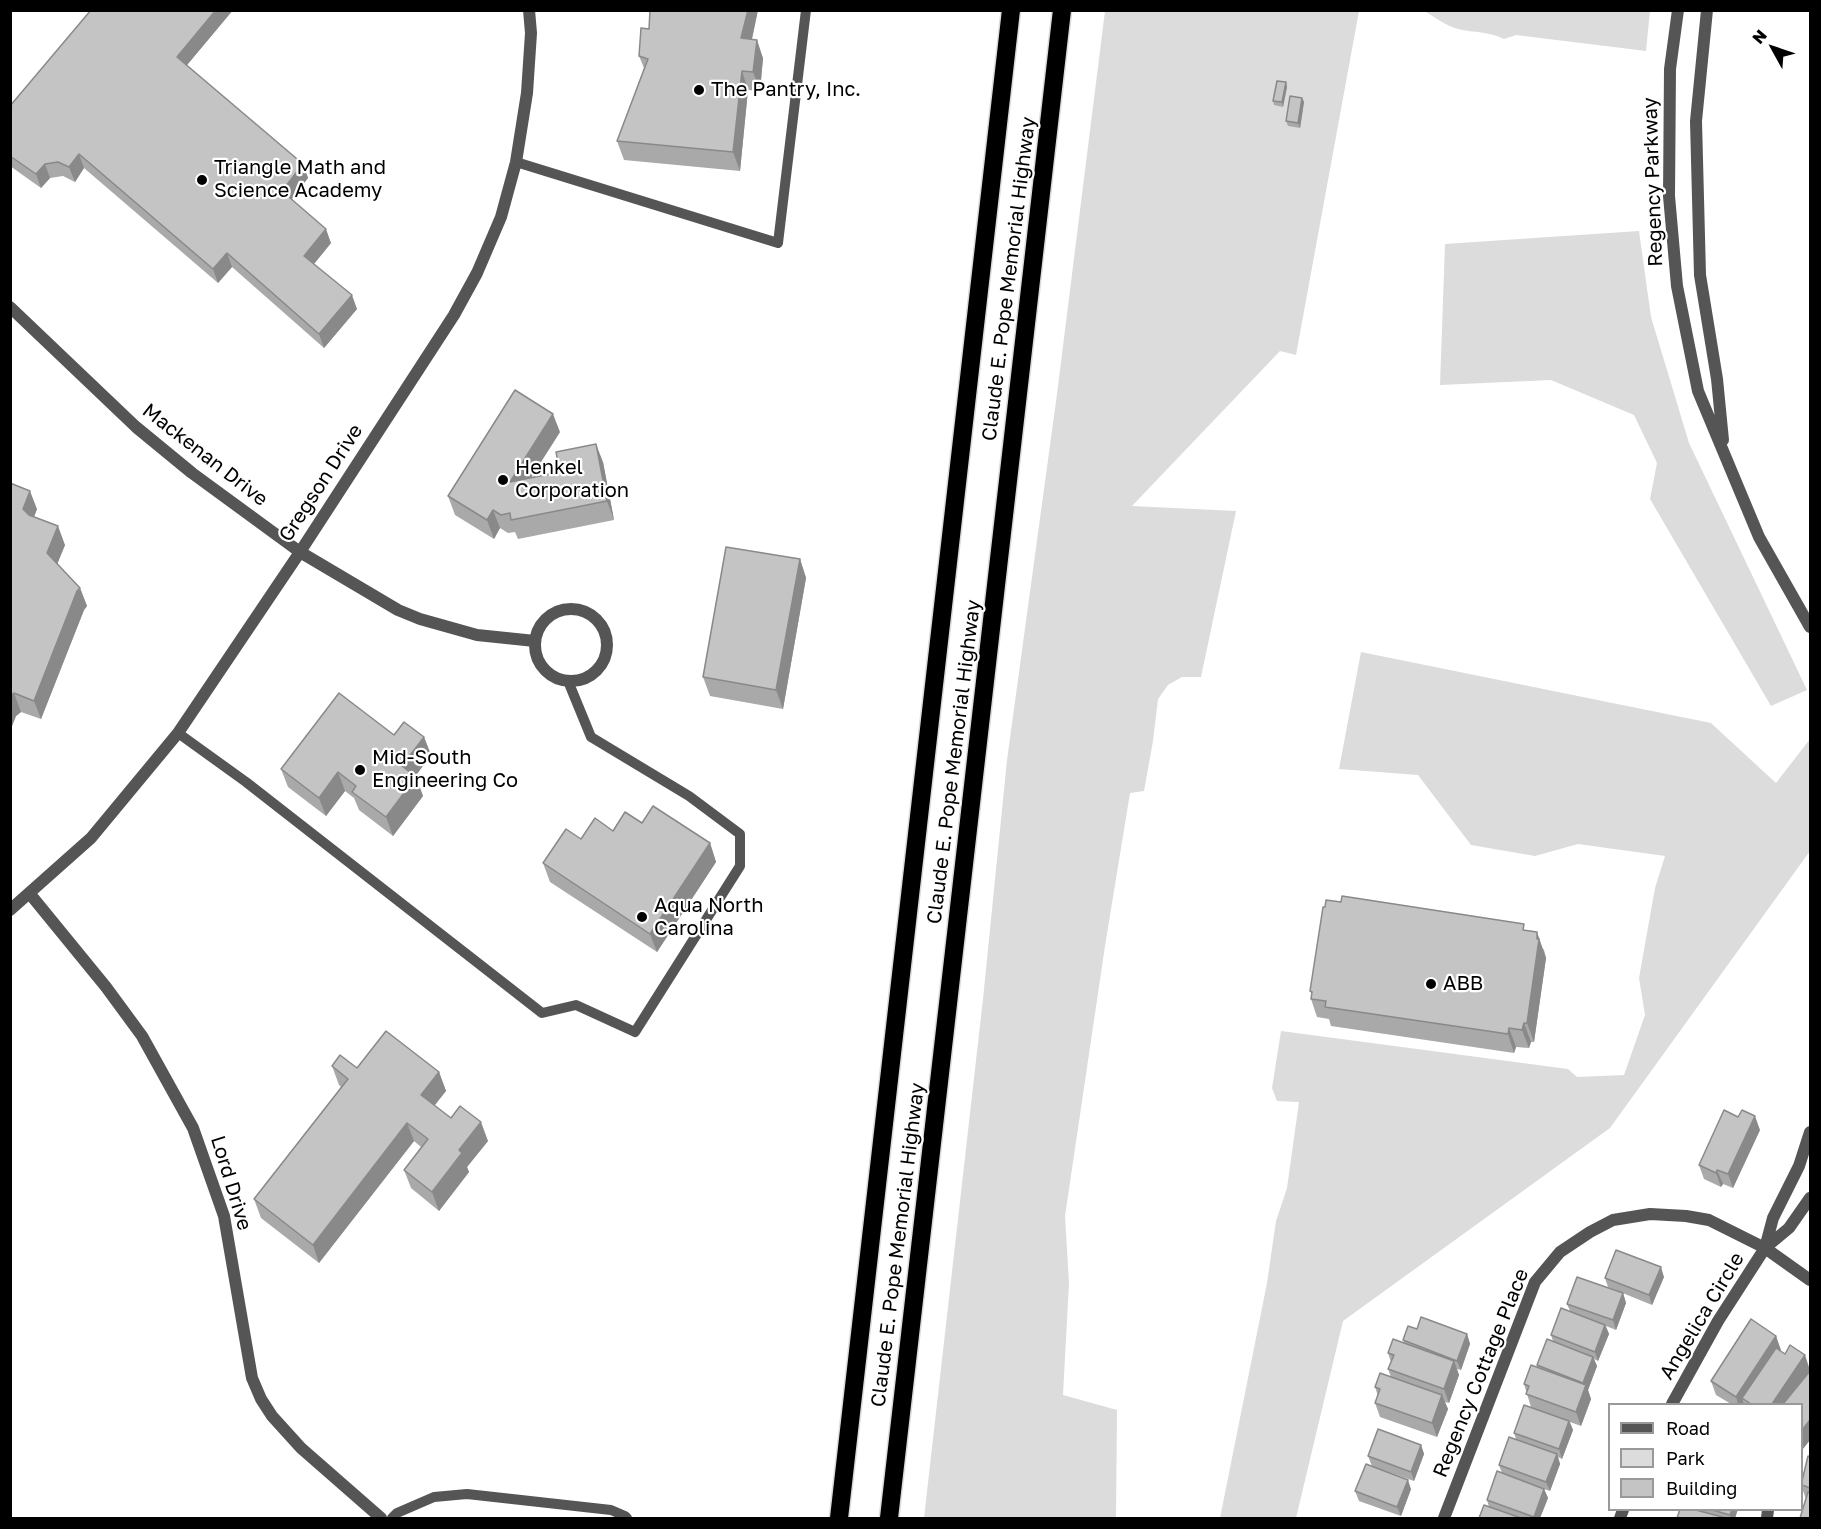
<!DOCTYPE html>
<style>
body{margin:0}
#map{position:relative;width:1821px;height:1529px;overflow:hidden;background:#fff;font-family:"Golos Text",sans-serif}
canvas{display:block}
.frame{position:absolute;inset:0;border:12px solid #000;pointer-events:none}
.legend{position:absolute;left:1608px;top:1403px;width:195px;height:108px;box-sizing:border-box;background:#fff;border:2px solid #999;margin:0;padding:8px 10px;list-style:none;font-size:18px;color:#000}
.legend li{display:flex;align-items:center;gap:12px;height:30px}
.legend b{width:30px;border:2px solid #999}
.north{position:absolute;left:1743px;top:18px;width:60px;height:60px;-webkit-text-stroke:4px #fff;paint-order:stroke;rotate:310deg;font-size:16px;font-weight:700;line-height:24px;text-align:center;color:#000}
.north::after{content:'';display:block;margin:auto;width:21px;height:27px;background:#000;clip-path:polygon(50% 0,100% 100%,50% 72%,0 100%)}
</style>
<div id="map">
<canvas width="1821" height="1529"></canvas>
<div class="frame"></div>
<ul class="legend">
<li><b style="height:8px;background:#555"></b>Road</li>
<li><b style="height:16px;background:#dcdcdc"></b>Park</li>
<li><b style="height:16px;background:#c4c4c4"></b>Building</li>
</ul>
<div class="north">N</div>
</div>
<script>
const c = document.querySelector('canvas').getContext('2d');
c.lineJoin = 'round';
function paint(path, color) { c.fillStyle = color; c.fill(path, 'evenodd'); }
function trace(path, color, width, dash) { c.strokeStyle = color; c.lineWidth = width; c.lineCap = dash ? 'butt' : 'round'; c.setLineDash(dash || []); c.stroke(path); }
function write(font, color, halo, rows, align = 'center') {
  c.font = font + ' "Golos Text",sans-serif'; c.lineWidth = 4.5; c.setLineDash([]); c.textBaseline = 'middle'; c.strokeStyle = halo; c.fillStyle = color; for (const [text, x, y, turn = 0] of rows) {
    c.save(); c.translate(x, y); c.rotate((+turn || 0) * Math.PI / 180); c.textAlign = isNaN(turn) ? turn : align; if (halo) c.strokeText(text, 0, 0); c.fillText(text, 0, 0); c.restore();
  }
}
paint(new Path2D(`
 M1105,11H1359L1296,355L1280,351L1132,506L1236,511L1201,677H1182L1168,685L1158,699L1153,741L1144,791L1130,793L1105,946L1065,1216L1069,1283L1063,1395L1117,1410L1116,1518H924L983,999L1007,760L1057,394Z
 M1424,11L1650,10V11L1646,51L1516,35L1504,39C1489,31 1474,33 1458,29C1446,26 1435,17 1424,11Z
 M1639,231L1651,317L1689,443L1807,690L1771,706L1650,499L1657,463L1634,415L1551,380L1440,385L1445,244Z
 M1361,652L1711,723L1776,783L1810,739V851L1610,1128L1343,1321L1296,1518H1220L1267,1283L1276,1221L1287,1188L1299,1102L1277,1101L1272,1088L1281,1031L1568,1069L1577,1077L1624,1075L1645,1015L1639,978L1655,888L1665,856L1578,844L1535,856L1471,845L1418,775L1339,769Z`), '#dcdcdc');
const motorway = new Path2D(`
 M839,1518L1011,10
 M889,1518L1062,10`);
trace(motorway, '#dbdbdb', 21);
trace(new Path2D(`
 M516,162L778,243L806,10
 M178,733L246,782L542,1013L576,1005L635,1032L740,866V834L689,796L591,737L568,681
 M392,1518L397,1513L434,1497L467,1494L611,1510L625,1516L627,1518`), '#555', 10);
trace(new Path2D(`
 M10,307L136,427L192,473L300,552L398,610L420,619L477,635L535,641
 M535 645a36 36 0 1 1 72 0a36 36 0 1 1-72 0Z
 M30,894L106,987L142,1036L193,1128L224,1216L252,1378L261,1399L272,1416L301,1448L381,1518
 M10,910L91,838L178,733L300,552L454,315L477,273L501,217L516,162L527,93L531,33L529,10
 M1765,1248L1789,1228L1810,1198
 M1672,1404L1718,1321L1765,1248L1773,1218L1799,1166L1810,1132
 M1444,1518L1535,1282L1560,1252L1590,1232L1613,1220L1650,1214L1686,1216L1709,1220L1765,1248L1810,1280
 M1620,1518L1623,1510
 M1767,1518L1768,1510`), '#555', 12);
trace(new Path2D(`
 M1678,10L1670,69L1669,196L1677,286L1698,391L1759,537L1810,627
 M1707,10L1696,121L1700,275L1717,379L1723,440`), '#555', 12);
trace(motorway, '#000', 18);
paint(new Path2D(`
 M233,10L187,65L303,164L308,178L292,199L331,243L314,264L357,309L324,348L232,267L218,283L84,168L75,182L63,176L50,178L41,188L10,166V106Z
 M650,10H758L752,39L763,58L760,91L748,90L740,171L624,160L617,141L644,68L639,56L649,29Z
 M1286,82L1287,87L1283,107L1274,105L1273,101Z
 M1302,98L1304,102L1300,128L1288,126L1286,121Z
 M560,432L531,477L603,462L614,520L518,539L515,532L508,533L500,528L494,539L455,515L448,496Z
 M10,483L37,509L34,517L65,545L57,564L80,588L87,606L84,610L41,719L21,712L16,716L10,731Z
 M800,559L806,578L783,709L710,696L703,677Z
 M394,735L424,737L431,755L415,776L423,796L393,836L359,810L354,798L345,791L326,816L288,787L281,769Z
 M642,823L710,843L716,862L657,952L550,882L543,863L581,839Z
 M1527,930L1544,950L1546,958L1534,1042H1531L1529,1048L1516,1047L1514,1053L1331,1026L1329,1019L1317,1017L1311,999L1312,995L1310,991Z
 M332,1066L439,1072L446,1091L434,1105L451,1118L488,1141L467,1167L469,1172L439,1211L411,1188L404,1170L421,1147L414,1141L319,1263L261,1218L254,1199L341,1087L339,1085Z
 M1760,1130L1733,1188L1723,1184L1721,1187L1704,1179L1699,1165Z
 M1664,1277L1652,1305L1608,1287L1605,1278Z
 M1623,1293L1626,1303L1616,1330L1606,1326L1609,1334L1598,1361L1594,1359L1597,1366L1588,1390L1591,1399L1581,1426L1570,1422L1573,1430L1562,1459L1558,1457L1560,1464L1550,1491L1544,1489L1548,1498L1540,1518H1479L1489,1507L1487,1500L1502,1473L1499,1465L1516,1439L1514,1433L1531,1407L1524,1384L1537,1367V1365L1553,1341L1551,1335L1570,1311L1567,1304Z
 M1417,1329L1467,1334L1470,1344L1461,1370L1457,1369L1459,1375L1449,1403L1445,1402L1448,1409L1437,1437L1380,1417L1375,1403L1378,1396L1375,1387L1391,1377L1388,1369L1391,1362L1388,1353L1404,1343L1403,1340Z
 M1776,1336L1780,1351L1804,1380L1810,1371V1440L1802,1450V1404H1731L1716,1395L1711,1381Z
 M1421,1445L1424,1454L1414,1481L1377,1468L1411,1489L1401,1516L1359,1501L1355,1491L1372,1466L1368,1456Z
 M1810,1457V1518L1806,1499L1802,1488V1481Z
 M1680,1509H1738L1735,1518H1677Z`), '#a9a9a9');
paint(new Path2D(`
 M216,10H233L182,71L177,57Z
 M748,10H758L748,57L741,38Z
 M757,40L763,58L760,91L753,72Z
 M742,71L748,90L740,171L733,152Z
 M1286,82L1287,87L1283,107L1282,102Z
 M1302,98L1304,102L1300,128L1298,123Z
 M79,154L84,168L75,182L69,167Z
 M45,164L50,178L41,188L36,174Z
 M303,164L308,178L287,205L282,191Z
 M326,229L331,243L309,270L304,256Z
 M227,253L232,267L218,283L213,269Z
 M352,295L357,309L324,348L319,334Z
 M553,414L560,432L517,500L510,482Z
 M596,444L603,462L614,520L607,501Z
 M30,491L37,509L30,527L23,509Z
 M493,510L500,528L494,539L487,520Z
 M58,526L65,545L54,572L47,553Z
 M800,559L806,578L783,709L776,690Z
 M80,588L87,606L84,610L41,719L34,701L77,591Z
 M14,693L21,712L16,716L10,731V697Z
 M424,737L431,755L409,785L402,766Z
 M338,772L345,791L326,816L319,798Z
 M416,777L423,796L393,836L386,817Z
 M710,843L716,862L657,952L650,934Z
 M1537,932L1546,958L1534,1042L1527,1023Z
 M1524,1023L1531,1042L1529,1048L1522,1030Z
 M1509,1028L1516,1047L1514,1053L1508,1034Z
 M439,1072L446,1091L428,1114L421,1095Z
 M1755,1116L1760,1130L1733,1188L1728,1174Z
 M481,1122L488,1141L467,1167L469,1172L439,1211L432,1192L459,1150Z
 M407,1123L414,1141L319,1263L313,1245Z
 M1717,1170L1723,1184L1721,1187L1716,1173Z
 M1661,1267L1664,1277L1652,1305L1649,1295Z
 M1623,1293L1626,1303L1616,1330L1613,1320Z
 M1605,1325L1609,1334L1598,1361L1595,1352Z
 M1467,1334L1470,1344L1461,1370L1457,1361Z
 M1776,1336L1781,1350L1747,1402L1742,1398L1744,1404H1738L1736,1397Z
 M1805,1355L1810,1370L1787,1404H1772Z
 M1593,1357L1597,1366L1588,1390L1591,1399L1581,1426L1576,1412L1583,1383Z
 M1454,1361L1459,1375L1449,1403L1444,1389Z
 M1442,1395L1448,1409L1437,1437L1432,1423Z
 M1810,1420V1440L1802,1450V1430Z
 M1569,1421L1573,1430L1562,1459L1559,1449Z
 M1421,1445L1424,1454L1414,1481L1411,1472Z
 M1557,1454L1560,1464L1550,1491L1546,1482Z
 M1408,1480L1411,1489L1401,1516L1397,1507Z
 M1544,1489L1548,1498L1540,1518H1534V1517Z
 M1732,1509H1738L1735,1518H1731L1730,1515Z`), '#898989');
const building = new Path2D(`
 M91,10H216L177,57L303,164L282,191L326,229L304,256L352,295L319,334L227,253L213,269L79,154L69,167L58,162L45,164L36,174L10,156V106Z
 M650,10H748L741,38L757,40L753,72L742,71L733,152L617,141L648,59L639,56L641,28L649,29Z
 M1277,81L1286,82L1282,102L1273,101Z
 M1290,96L1302,98L1298,123L1286,121Z
 M515,390L553,414L510,482L560,472L556,452L596,444L607,501L511,520L510,513L501,515L493,510L487,520L448,496Z
 M10,483L30,491L23,509L29,515L58,526L47,553L80,588L77,591L34,701L14,693L10,697Z
 M726,547L800,559L776,690L703,677Z
 M339,693L394,735L404,722L424,737L402,766L416,777L386,817L352,792L356,786L338,772L319,798L281,769Z
 M653,806L710,843L650,934L543,863L566,829L581,839L595,818L613,831L625,812L642,823Z
 M1342,896L1524,924L1523,930L1537,932V939H1539L1527,1023H1524L1522,1030L1509,1028L1508,1034L1325,1007L1326,1001L1311,999L1312,992L1310,991L1323,907H1325L1326,900L1341,902Z
 M386,1031L439,1072L421,1095L451,1118L460,1106L481,1122L459,1150L462,1153L432,1192L404,1170L428,1139L407,1123L313,1245L254,1199L348,1079L332,1066L340,1055L357,1068Z
 M1724,1110L1738,1117L1742,1110L1755,1116L1728,1174L1717,1170L1716,1173L1699,1165Z
 M1616,1250L1661,1267L1649,1295L1605,1278Z
 M1577,1277L1623,1293L1613,1320L1567,1304Z
 M1561,1308L1605,1325L1595,1352L1551,1335Z
 M1421,1317L1467,1334L1457,1361L1403,1340L1408,1326L1417,1329Z
 M1751,1319L1776,1336L1736,1397L1711,1381Z
 M1393,1339L1454,1361L1444,1389L1388,1369L1394,1355L1388,1353Z
 M1547,1339L1593,1357L1583,1383L1537,1365Z
 M1790,1345L1805,1355L1772,1404H1751L1742,1398L1776,1348L1785,1354Z
 M1531,1365L1586,1385L1576,1412L1526,1394L1529,1386L1524,1384Z
 M1810,1371V1420L1802,1430V1404H1783Z
 M1380,1373L1442,1395L1432,1423L1375,1403L1380,1389L1375,1387Z
 M1524,1405L1569,1421L1559,1449L1514,1433Z
 M1378,1429L1421,1445L1411,1472L1368,1456Z
 M1509,1437L1557,1454L1546,1482L1499,1465Z
 M1808,1456L1810,1457V1488L1802,1485V1481Z
 M1366,1464L1408,1480L1397,1507L1355,1491Z
 M1497,1471L1544,1489L1534,1517L1487,1500Z
 M1808,1492L1810,1493V1518H1800Z
 M1484,1505L1521,1518H1479Z
 M1680,1509H1692L1726,1518H1677Z
 M1709,1509H1732L1730,1515Z`);
paint(building, '#c4c4c4');
trace(building, '#898989', 1.5);
for (const [x, y, r, color] of [
 [699,90,6,"#000"],
 [202,180,6,"#000"],
 [503,480,6,"#000"],
 [360,770,6,"#000"],
 [642,917,6,"#000"],
 [1431,984,6,"#000"]
]) { const dot = new Path2D(); dot.arc(x, y, r, 0, 2 * Math.PI); c.fillStyle = color; c.fill(dot); trace(dot, '#fff', 2); }
write('20px', '#000', '#fff', [
 ["The Pantry, Inc.",711,90],
 ["Triangle Math and",214,168],
 ["Science Academy",214,191],
 ["Henkel",515,468],
 ["Corporation",515,491],
 ["Mid-South",372,758],
 ["Engineering Co",372,781],
 ["Aqua North",654,906],
 ["Carolina",654,929],
 ["ABB",1443,984]
], 'left');
write('20px', '#000', '#fff', [
 ["Regency Parkway",1653,182,-92],
 ["Claude E. Pope Memorial Highway",1009,279,-83],
 ["Mackenan Drive",205,455,38],
 ["Gregson Drive",321,483,-57],
 ["Claude E. Pope Memorial Highway",954,762,-83],
 ["Lord Drive",231,1183,73],
 ["Claude E. Pope Memorial Highway",898,1245,-83],
 ["Angelica Circle",1702,1316,-59],
 ["Regency Cottage Place",1481,1373,-68]
]);
</script>
